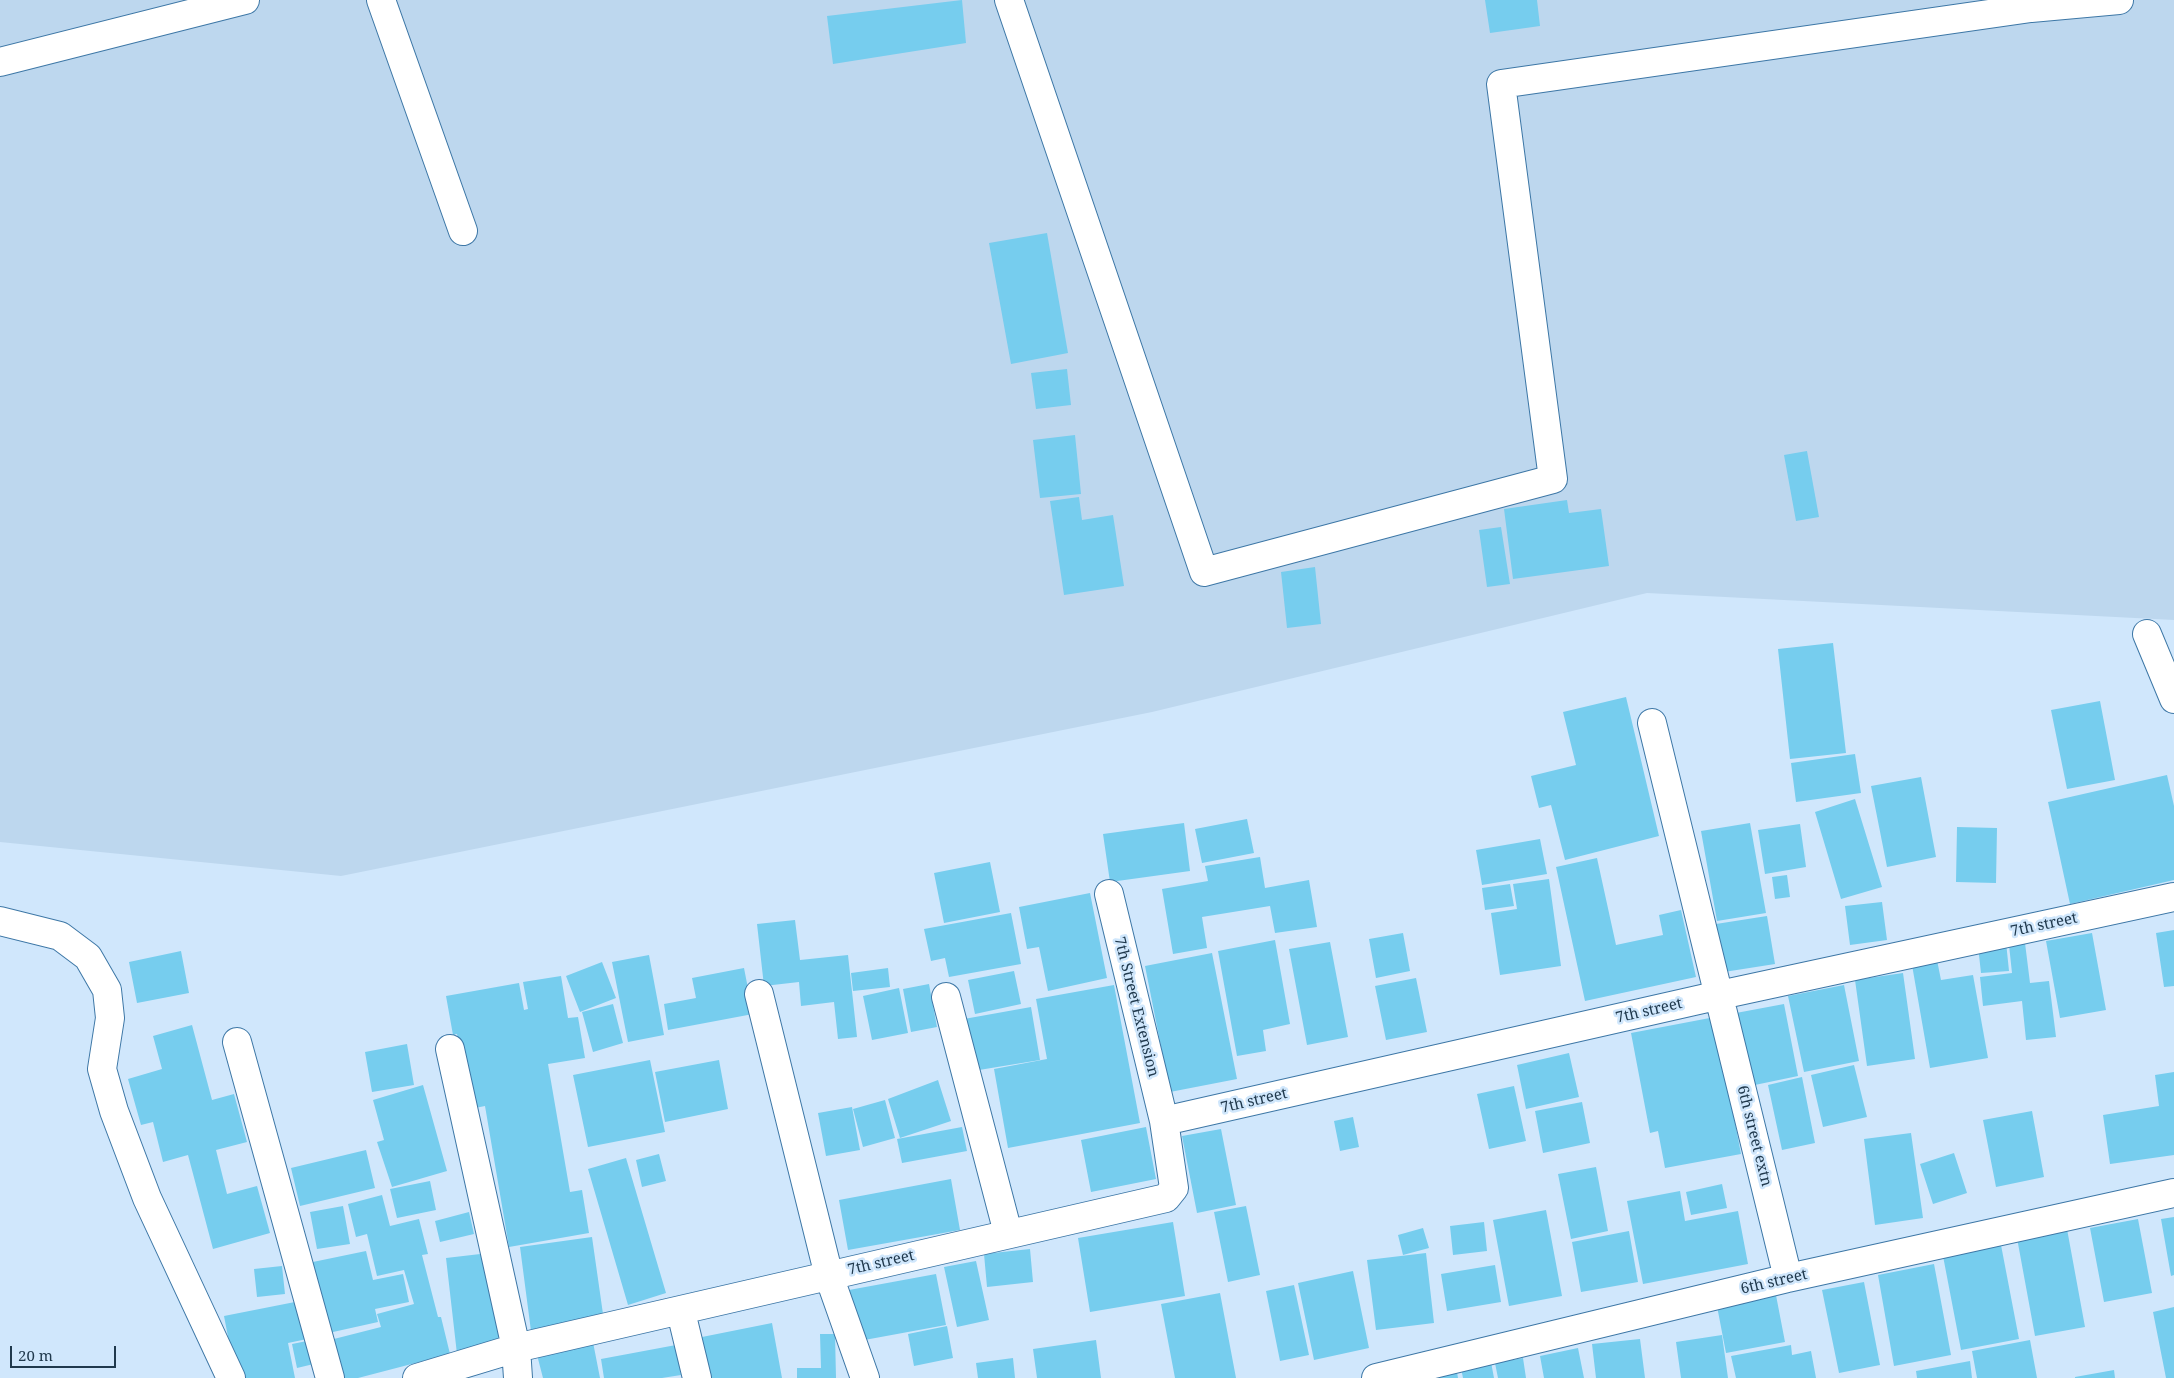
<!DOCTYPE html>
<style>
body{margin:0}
#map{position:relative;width:2174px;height:1378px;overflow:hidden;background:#d0e7fc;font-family:"Noto Serif",serif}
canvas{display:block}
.scale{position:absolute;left:10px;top:1346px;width:106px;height:22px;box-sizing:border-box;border:2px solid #20394d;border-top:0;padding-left:6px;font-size:15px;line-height:18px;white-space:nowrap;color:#20394d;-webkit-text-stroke:4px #d0e7fc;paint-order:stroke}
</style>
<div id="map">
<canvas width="2174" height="1378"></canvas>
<div class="scale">20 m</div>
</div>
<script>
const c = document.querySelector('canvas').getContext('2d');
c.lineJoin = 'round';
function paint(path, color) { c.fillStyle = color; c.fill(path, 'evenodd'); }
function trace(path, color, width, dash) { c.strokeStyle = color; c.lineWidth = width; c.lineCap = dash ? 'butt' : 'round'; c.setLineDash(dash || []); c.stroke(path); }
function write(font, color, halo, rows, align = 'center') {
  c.font = font + ' "Noto Serif",serif'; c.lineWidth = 5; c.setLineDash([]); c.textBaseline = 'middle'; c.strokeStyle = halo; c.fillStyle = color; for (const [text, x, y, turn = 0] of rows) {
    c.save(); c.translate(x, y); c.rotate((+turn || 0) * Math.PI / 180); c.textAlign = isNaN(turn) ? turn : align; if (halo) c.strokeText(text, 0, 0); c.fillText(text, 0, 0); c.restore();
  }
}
paint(new Path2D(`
 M0,0H2174V620L1647,593L1152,712L341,876L0,842Z`), '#bdd7ee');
paint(new Path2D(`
 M962,0L966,43L833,64L827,16Z
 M1485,0H1537L1540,26L1490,33Z
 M1047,233L1068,353L1011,364L989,243Z
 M1067,369L1071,405L1036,409L1031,373Z
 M1075,435L1081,494L1040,498L1033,440Z
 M1807,451L1819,517L1796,521L1784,455Z
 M1079,497L1082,520L1113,515L1124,586L1064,595L1050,501Z
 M1567,500L1569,513L1601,509L1609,566L1513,579L1504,509Z
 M1501,527L1510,584L1487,587L1479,530Z
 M1315,567L1321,624L1287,628L1281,572Z
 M1833,643L1846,753L1790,759L1778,649Z
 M1626,697L1659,836L1565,860L1551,805L1539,808L1531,776L1576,765L1563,712Z
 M2100,701L2115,780L2067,789L2051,710Z
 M1855,754L1861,793L1796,802L1791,763Z
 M2167,775L2174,806V880L2070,904L2048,802Z
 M1921,777L1936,857L1887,867L1871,786Z
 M1855,799L1882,887L1841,899L1815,812Z
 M1247,819L1254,853L1202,863L1195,829Z
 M1184,823L1190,871L1110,882L1103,834Z
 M1750,823L1766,913L1717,921L1701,831Z
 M1800,824L1806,867L1765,874L1758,830Z
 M1957,827L1997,828L1996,883L1956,882Z
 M1540,839L1547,874L1482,885L1476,850Z
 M1260,857L1265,888L1309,880L1317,927L1275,933L1270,906L1202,917L1207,948L1173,954L1162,889L1208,881L1205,866Z
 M1597,858L1616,945L1663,935L1659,915L1681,910L1696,977L1585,1001L1556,867Z
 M990,862L1000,912L944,923L934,873Z
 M1787,875L1790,897L1775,899L1772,877Z
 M1549,879L1561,966L1500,975L1491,913L1517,909L1513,884Z
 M1510,884L1514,906L1485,910L1482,888Z
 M1090,893L1107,978L1048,991L1039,947L1027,949L1019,907Z
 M1882,902L1887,940L1850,945L1845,906Z
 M1011,913L1021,964L949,977L945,958L931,961L924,929Z
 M1767,916L1775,964L1724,972L1716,924Z
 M795,920L800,960L848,955L857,1037L838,1039L834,1002L801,1006L799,982L764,986L757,924Z
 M2174,930V986L2164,987L2156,933Z
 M1403,933L1410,971L1376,978L1369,939Z
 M2092,933L2106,1010L2060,1018L2046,941Z
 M1275,940L1290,1024L1263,1030L1266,1051L1237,1056L1218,951Z
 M1330,942L1348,1037L1307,1045L1289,949Z
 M2006,942L2009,971L1981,973L1978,946Z
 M2025,943L2030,983L2049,981L2056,1037L2026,1040L2022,1001L1983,1006L1980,977L2012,973L2009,945Z
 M181,951L189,993L137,1003L129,962Z
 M1212,953L1237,1079L1170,1092L1145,966Z
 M649,955L664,1035L628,1042L612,962Z
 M1937,960L1941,980L1973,975L1988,1058L1930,1068L1912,965Z
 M602,962L616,998L580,1012L566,976Z
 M744,968L753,1014L668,1030L664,1004L696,998L692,978Z
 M888,968L890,987L853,991L851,973Z
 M1014,971L1021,1004L975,1014L968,980Z
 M1903,973L1915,1059L1867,1066L1855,980Z
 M561,976L568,1018L578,1017L585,1058L548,1064L570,1192L582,1190L589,1233L509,1247L485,1106L470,1109L457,1034L453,1035L446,996L519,983L524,1010L528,1009L523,982Z
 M1416,978L1427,1032L1386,1040L1375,986Z
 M929,984L937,1027L911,1032L903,989Z
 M1114,985L1140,1123L1008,1148L994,1069L1047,1059L1036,999Z
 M1844,985L1859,1061L1804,1072L1788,996Z
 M899,988L908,1033L872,1040L863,996Z
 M613,1004L623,1043L593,1052L582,1012Z
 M1784,1004L1798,1076L1750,1086L1736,1013Z
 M1031,1007L1040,1060L973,1071L964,1019Z
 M1715,1017L1741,1154L1665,1168L1658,1131L1650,1133L1631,1033Z
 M192,1025L212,1100L234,1094L247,1142L216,1150L227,1194L257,1186L270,1233L213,1249L188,1155L163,1162L153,1122L141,1125L128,1079L162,1069L153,1036Z
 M407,1044L414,1085L372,1092L365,1052Z
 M1569,1053L1579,1097L1526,1109L1517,1065Z
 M650,1060L665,1132L588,1147L573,1075Z
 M719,1060L728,1109L665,1122L655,1072Z
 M1854,1065L1867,1117L1823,1127L1811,1075Z
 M2174,1072V1155L2110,1164L2103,1115L2159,1106L2155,1075Z
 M1802,1077L1815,1143L1782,1150L1768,1085Z
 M938,1080L951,1121L900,1138L888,1099Z
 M423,1085L447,1171L392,1187L377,1142L384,1140L373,1100Z
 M1514,1086L1526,1141L1489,1149L1477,1094Z
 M885,1100L895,1138L863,1147L853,1109Z
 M1582,1102L1590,1143L1543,1153L1535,1111Z
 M852,1107L860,1150L826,1156L818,1113Z
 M2032,1111L2044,1177L1996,1187L1983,1120Z
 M1353,1117L1359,1147L1340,1151L1334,1121Z
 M962,1127L967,1151L902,1163L897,1139Z
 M1146,1127L1156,1179L1091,1192L1081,1140Z
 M1221,1129L1236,1205L1197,1213L1182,1136Z
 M1911,1133L1923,1218L1875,1225L1864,1139Z
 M366,1150L375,1188L300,1206L291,1168Z
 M1954,1153L1967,1193L1933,1204L1920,1164Z
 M659,1154L666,1181L642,1187L636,1160Z
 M626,1158L666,1293L628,1305L588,1169Z
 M1596,1167L1608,1231L1571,1239L1558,1174Z
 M951,1179L960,1230L848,1250L839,1200Z
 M430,1181L436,1210L397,1218L390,1189Z
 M1722,1184L1727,1208L1691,1215L1686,1192Z
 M1680,1191L1685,1221L1738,1211L1748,1264L1643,1284L1627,1201Z
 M382,1195L390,1226L419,1219L428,1254L422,1255L438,1317H441L450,1354L358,1378H340L330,1340L381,1327L377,1314L414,1304L404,1270L377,1276L367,1234L356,1237L348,1204Z
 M343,1206L350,1244L317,1249L310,1212Z
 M1246,1206L1260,1275L1228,1282L1214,1212Z
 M1546,1210L1562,1296L1509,1306L1493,1220Z
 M469,1212L474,1234L440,1242L435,1221Z
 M2174,1217V1275L2171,1276L2161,1219Z
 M2138,1219L2152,1293L2104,1302L2090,1228Z
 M1173,1222L1185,1296L1090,1312L1078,1238Z
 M1484,1222L1487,1251L1453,1255L1450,1226Z
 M1423,1228L1429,1248L1403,1255L1398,1235Z
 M2067,1229L2085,1327L2035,1336L2017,1238Z
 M1629,1231L1638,1282L1581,1292L1572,1242Z
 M592,1237L604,1321L531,1331L520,1247Z
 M2001,1245L2019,1339L1961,1350L1943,1256Z
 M1030,1249L1033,1282L987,1287L984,1254Z
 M366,1251L373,1280L403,1274L409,1302L375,1309L378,1322L324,1334L308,1263Z
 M489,1253L500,1349L457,1354L446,1258Z
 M1426,1253L1434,1323L1376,1330L1367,1260Z
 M976,1261L989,1320L957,1327L944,1267Z
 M1934,1264L1951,1355L1894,1366L1878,1275Z
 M1495,1265L1501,1302L1447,1311L1441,1274Z
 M282,1266L285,1294L257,1297L254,1269Z
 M1353,1271L1369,1348L1314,1360L1298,1283Z
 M936,1274L946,1325L859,1341L849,1290Z
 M1864,1282L1880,1365L1839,1373L1822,1290Z
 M1294,1285L1309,1355L1280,1361L1266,1291Z
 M1775,1290L1785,1342L1726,1353L1716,1301Z
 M1220,1293L1236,1378H1175L1161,1304Z
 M300,1301L307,1339L288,1343L295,1378H236L224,1316Z
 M2174,1307V1378H2166L2153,1312Z
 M772,1323L782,1378H710L702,1337Z
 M947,1326L953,1358L914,1366L908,1334Z
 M820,1334H835L836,1378H797V1368H821Z
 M1722,1335L1728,1378H1681L1676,1342Z
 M592,1337L600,1378H543L536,1351Z
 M317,1339L322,1362L297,1368L292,1344Z
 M1640,1339L1645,1378H1596L1592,1344Z
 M1096,1340L1101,1378H1037L1033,1349Z
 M2030,1340L2037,1378H1977L1972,1351Z
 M676,1345L681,1375L662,1378H604L601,1359Z
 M1791,1345L1792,1355L1811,1351L1816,1378H1736L1731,1356Z
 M1578,1348L1584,1378H1544L1540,1356Z
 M1013,1358L1015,1378H978L976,1363Z
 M1523,1358L1526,1378H1498L1495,1363Z
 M1970,1361L1972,1378H1917L1916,1371Z
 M1491,1362L1494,1378H1463L1461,1368Z
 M2114,1370L2115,1378H2075V1377Z
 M1457,1372L1458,1378H1431Z`), '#76cdee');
const minor = new Path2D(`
 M381,0L463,231
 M1009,0L1204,572L1553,479L1501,84L2031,8
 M2030,0L2031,8L2119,0
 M0,62L245,0
 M2147,634L2174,699
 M1652,723L1788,1278
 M1109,894L1164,1121
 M0,921L60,936L88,957L107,990L110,1018L102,1069L114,1111L147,1198L231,1378
 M759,994L829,1276L865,1378
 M946,997L1008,1233
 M237,1042L330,1378
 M450,1049L516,1348L518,1378
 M681,1312L697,1378
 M417,1378L516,1348L1166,1198L1174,1188L1164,1121L1720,995L2174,897
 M1376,1378L1788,1278L2174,1193`);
trace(minor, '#3d77a6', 30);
trace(minor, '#fff', 28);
write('15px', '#20394d', '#d0e7fc', [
 ["7th street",2044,925,-12],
 ["7th Street Extension",1136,1007,76],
 ["7th street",1649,1011,-13],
 ["7th street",1254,1101,-13],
 ["6th street extn",1754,1136,76],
 ["7th street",881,1263,-13],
 ["6th street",1774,1282,-13]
]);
</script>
